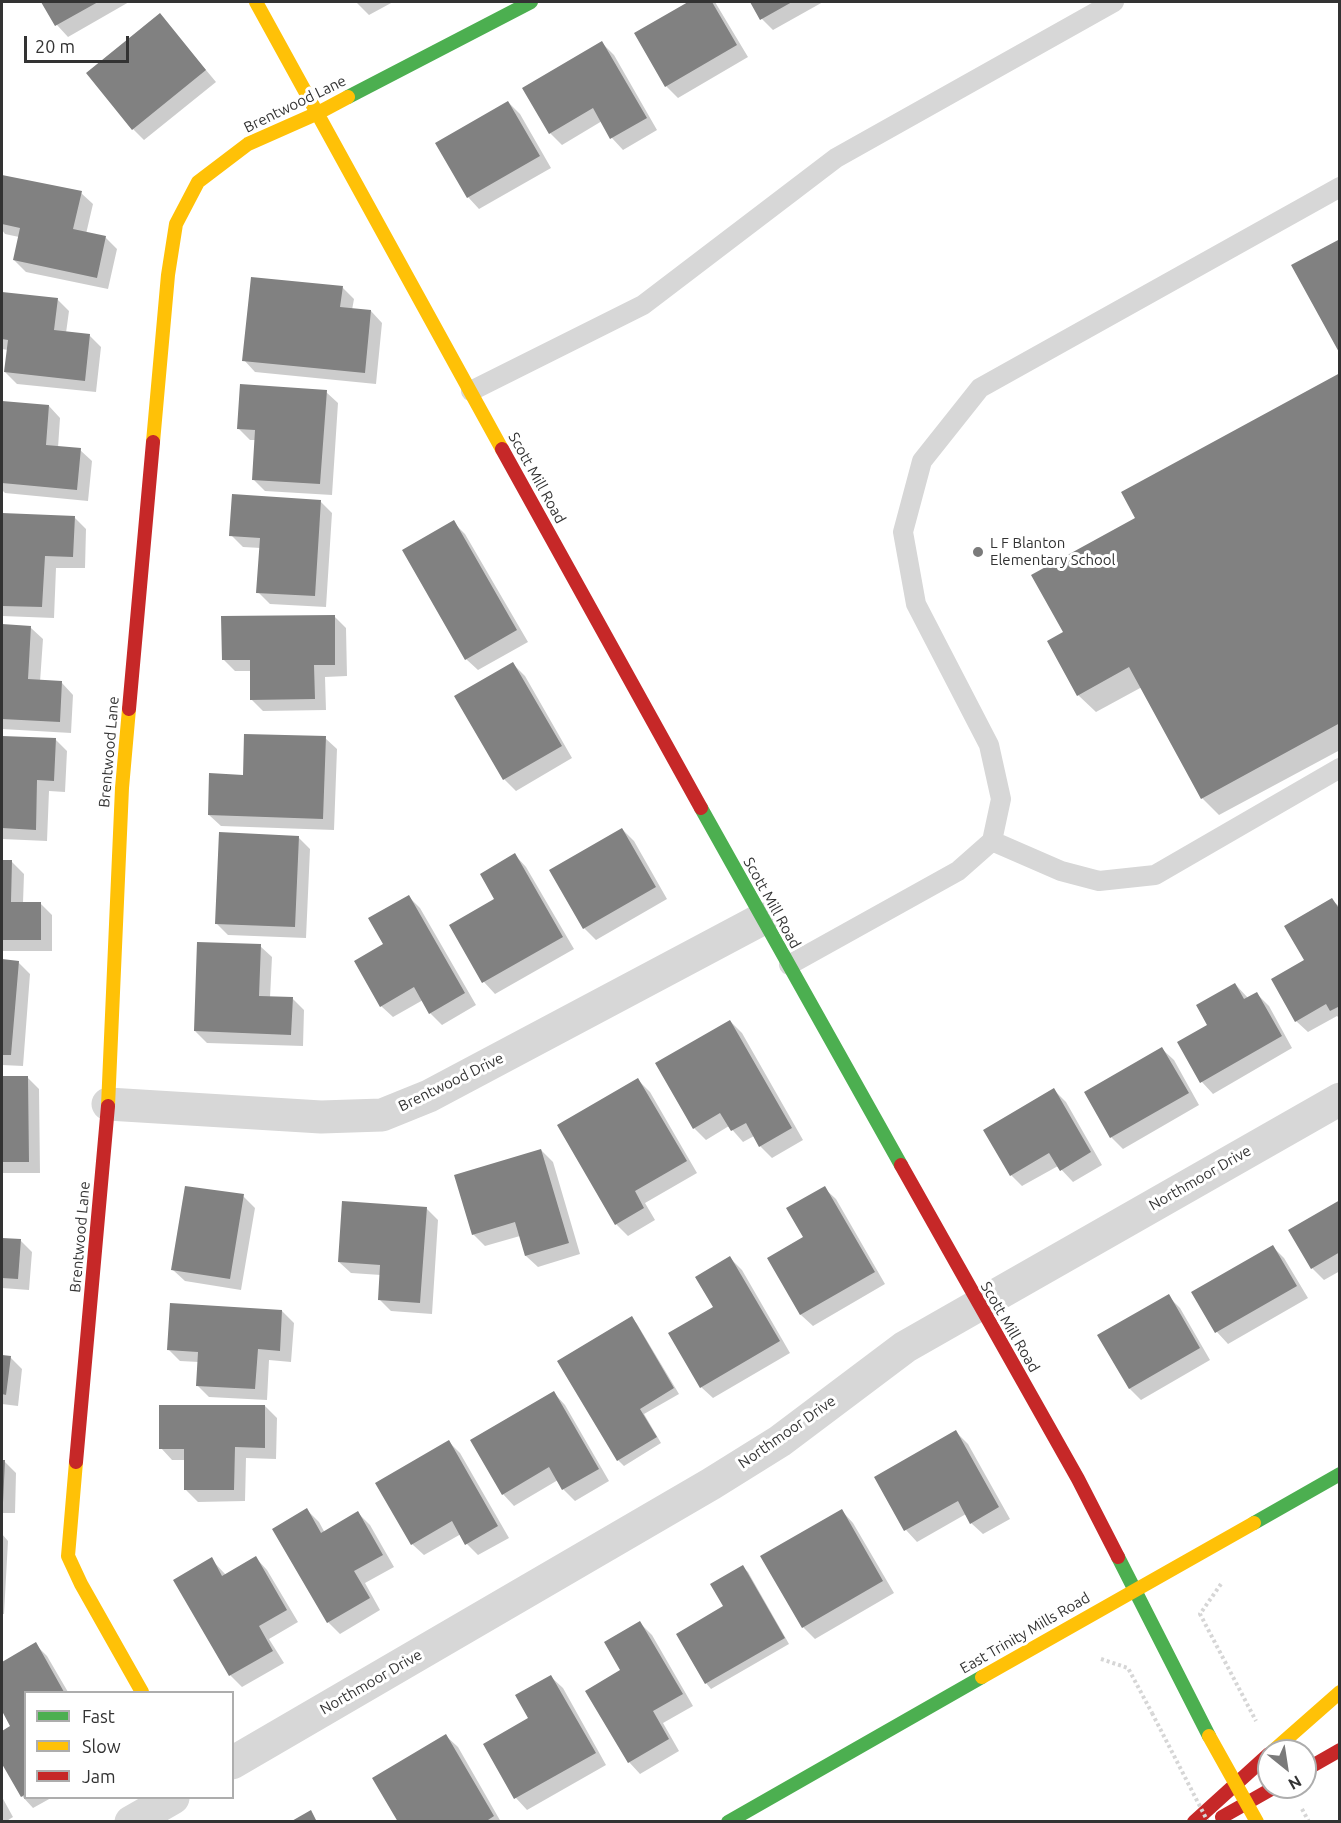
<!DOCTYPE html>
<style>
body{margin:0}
#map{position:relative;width:1341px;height:1823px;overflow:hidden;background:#fff;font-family:Ubuntu,sans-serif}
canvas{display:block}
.frame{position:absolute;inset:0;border:3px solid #333;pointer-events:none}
.legend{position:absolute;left:24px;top:1691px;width:210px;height:108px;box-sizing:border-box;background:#fff;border:2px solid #adadad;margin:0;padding:8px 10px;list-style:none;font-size:18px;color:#333}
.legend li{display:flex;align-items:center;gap:12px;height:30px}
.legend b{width:30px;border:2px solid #adadad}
.north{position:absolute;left:1257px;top:1739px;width:60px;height:60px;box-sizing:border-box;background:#fff;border:2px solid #adadad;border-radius:50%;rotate:150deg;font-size:16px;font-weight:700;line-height:24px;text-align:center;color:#333}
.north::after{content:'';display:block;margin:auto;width:21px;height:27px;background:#7a7a7a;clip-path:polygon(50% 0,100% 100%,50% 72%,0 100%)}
.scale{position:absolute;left:24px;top:36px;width:105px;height:27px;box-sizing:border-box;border:3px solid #333;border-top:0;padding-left:8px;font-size:18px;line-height:21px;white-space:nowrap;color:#333;-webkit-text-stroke:4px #fff;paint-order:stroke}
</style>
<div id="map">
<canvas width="1341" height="1823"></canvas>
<div class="frame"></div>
<ul class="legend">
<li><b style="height:8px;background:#4caf50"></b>Fast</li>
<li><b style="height:8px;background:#ffc107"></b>Slow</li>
<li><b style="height:8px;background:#c62828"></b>Jam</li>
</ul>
<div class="north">N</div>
<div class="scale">20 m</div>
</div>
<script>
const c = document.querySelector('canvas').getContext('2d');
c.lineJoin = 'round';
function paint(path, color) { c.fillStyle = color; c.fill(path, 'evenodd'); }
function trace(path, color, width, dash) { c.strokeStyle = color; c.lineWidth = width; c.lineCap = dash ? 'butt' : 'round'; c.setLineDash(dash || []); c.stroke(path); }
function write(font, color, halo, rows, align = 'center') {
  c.font = font + ' Ubuntu,sans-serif'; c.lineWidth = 6; c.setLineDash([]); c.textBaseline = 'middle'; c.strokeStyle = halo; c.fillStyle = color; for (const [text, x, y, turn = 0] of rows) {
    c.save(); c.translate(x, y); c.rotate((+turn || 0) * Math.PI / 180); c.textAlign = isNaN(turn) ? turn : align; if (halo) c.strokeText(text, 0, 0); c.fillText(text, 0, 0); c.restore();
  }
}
paint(new Path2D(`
 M43,2H129L68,37L57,25Z
 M356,2H393L369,15Z
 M691,2H715L748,57L678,98L666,86L636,33Z
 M752,2H823L773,30L762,19Z
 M160,15L216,82L144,140L133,129Z
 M602,43L614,55L657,130L623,150L612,138L602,121L562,145L550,133Z
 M508,102L520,114L551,168L479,209L468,197Z
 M3,177L81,193L93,204L86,234L105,237L117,249L108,289L26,272L14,260L19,237L5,234L2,230V185Z
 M342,287L354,299L352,310L371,311L382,323L376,384L255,372L244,360Z
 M2,293L57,299L69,311L66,333L89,335L101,347L96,392L17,384L5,372L8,350L2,349Z
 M1340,375V750L1219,815L1202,798L1142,687L1096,712L1078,695L1065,633L1137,519Z
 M326,392L338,403L332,495L265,491L253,479L256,440H250L238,428Z
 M2,402L49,406L60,418L58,448L80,450L92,461L88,501L5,493L2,490Z
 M320,501L332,513L326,607L270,604L258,592L261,548L243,547L231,535Z
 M2,514L74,517L86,529L85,568H56L54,618L2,616Z
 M453,522L465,534L528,642L478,670L466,659Z
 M334,616L346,628L347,676L325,677L326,710L263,711L251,699V671H235L223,659Z
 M2,626L31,628L43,639L40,682L62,683L73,695L71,733L2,729Z
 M513,664L525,676L572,758L516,791L504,779Z
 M2,737L55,739L67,751L65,792L49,791L47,841L2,839Z
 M325,738L337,749L334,830L221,826L209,815L245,776Z
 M622,829L634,841L667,899L596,940L584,928Z
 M298,837L310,849L306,938L228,935L216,923Z
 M515,855L526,867L574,949L495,994L484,982L451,926L496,900Z
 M2,862H12L24,874L23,903H40L52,915V951H2Z
 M409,897L420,908L476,1005L442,1025L430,1013L423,1000L393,1017L381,1006L385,945Z
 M1332,900L1340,907V1019L1337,1016L1308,1032L1296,1021L1306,961Z
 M260,946L272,957L270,998H292L304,1010L303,1046L207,1043L195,1031Z
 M2,961L18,962L30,974L23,1066L2,1065Z
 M1235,984L1248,998L1257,994L1269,1006L1292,1048L1213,1094L1202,1082L1209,1026Z
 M730,1021L742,1033L803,1140L772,1158L760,1146L754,1136L743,1142L729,1126L706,1140L694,1128Z
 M1162,1049L1174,1060L1199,1105L1123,1149L1111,1137L1086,1093Z
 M27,1077L39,1089L40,1173H2V1078Z
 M638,1080L650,1092L697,1173L645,1203L655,1220L628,1236L616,1224Z
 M1054,1090L1066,1102L1102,1165L1073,1182L1058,1166L1022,1186L1011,1175Z
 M541,1150L553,1162L580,1254L538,1267L526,1256L520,1236L485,1246L473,1234Z
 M824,1188L836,1199L885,1284L813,1326L801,1315L769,1258L805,1237Z
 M243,1196L255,1208L241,1290L185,1281L173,1270Z
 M1340,1202V1271L1324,1280L1312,1268Z
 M426,1208L438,1220L432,1314L391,1311L379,1299L381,1275L351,1273L339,1262Z
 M2,1239L20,1240L32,1252L29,1290L2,1288Z
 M1273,1247L1284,1258L1308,1298L1228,1344L1217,1332L1194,1292Z
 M730,1258L742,1270L790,1353L713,1398L701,1387L715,1307Z
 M1168,1296L1180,1308L1210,1360L1141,1400L1130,1389L1099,1336Z
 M282,1311L294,1323L291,1362L269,1360L267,1400L209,1397L197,1385L199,1362L180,1361L168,1349Z
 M632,1318L637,1324L679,1394L644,1414L661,1443L624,1466L618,1460Z
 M2,1356L10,1357L22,1369L18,1406L2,1404Z
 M554,1393L565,1405L609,1481L575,1501L563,1489L558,1480L514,1506L503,1494Z
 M265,1406L277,1418L276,1459L246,1458L245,1501L198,1502L186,1490V1460H172L161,1448Z
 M956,1432L968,1444L1010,1519L983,1534L971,1523L966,1514L917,1542L906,1530Z
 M449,1442L460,1453L509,1538L478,1555L467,1544L461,1534L424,1555L412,1544Z
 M2,1461H4L16,1473L15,1513H2Z
 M307,1510L319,1522L325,1533L358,1513L370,1525L394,1567L365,1583L380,1610L340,1634L328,1622Z
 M842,1511L853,1523L894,1593L815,1639L803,1627Z
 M2,1534L8,1541L4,1614H2Z
 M256,1558L267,1570L298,1622L269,1639L284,1663L242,1687L230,1675L175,1580L211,1559L226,1575Z
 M743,1567L748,1572L789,1644L711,1689L706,1683L725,1607Z
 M640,1623L652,1635L693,1706L663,1723L679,1751L640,1774L629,1762L622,1671Z
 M35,1644L47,1656L68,1692H26V1798H51L33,1808L22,1796L2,1761V1733L12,1727L2,1708V1664Z
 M551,1677L563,1688L606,1765L527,1810L516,1798L530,1718Z
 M446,1736L458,1747L501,1822H399Z
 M2,1797L13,1817L5,1822H2Z`), '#0003');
paint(new Path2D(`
 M41,2H98L55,26Z
 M688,2H712L737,45L665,87L634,33Z
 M750,2H792L760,20Z
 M160,13L206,70L132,130L86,73Z
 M602,41L647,118L610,139L593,108L549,134L522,88Z
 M508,101L540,156L467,198L435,143Z
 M2,175L82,191L73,229L106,236L97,278L13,260L20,228L2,224Z
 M1340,239V354L1291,265Z
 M251,277L343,286L340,307L371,310L365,373L242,361Z
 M2,292L58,298L54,330L90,334L85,381L4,372L8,340L2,339Z
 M1340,373V723L1201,799L1129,667L1077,696L1047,641L1063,632L1031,575L1135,518L1121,492Z
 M240,384L327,390L320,484L252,480L255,430L237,429Z
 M2,401L49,405L46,445L81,448L77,490L2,483Z
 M232,494L321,500L315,596L256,593L260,538L229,536Z
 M2,513L75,516L73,557L45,556L42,607L2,606Z
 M454,520L517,630L465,660L402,550Z
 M335,615V665H314L315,699L250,700V660H222L221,616Z
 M2,624L31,626L28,679L62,681L60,722L2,719Z
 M513,662L562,746L503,780L454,696Z
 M244,734L326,736L323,819L208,815L209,773L243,775Z
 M2,736L56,738L54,781L37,780L36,830L2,828Z
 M622,828L656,887L583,929L549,870Z
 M219,832L299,836L295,927L215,924Z
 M515,853L563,937L482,983L449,925L494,899L480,874Z
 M2,860H12L11,902H41V940H2Z
 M409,895L465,993L429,1014L414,987L380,1007L354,961L383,944L368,918Z
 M1332,898L1340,910V1006L1330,1011L1326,1004L1295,1022L1271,979L1304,960L1284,926Z
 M197,942L261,944L259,996L293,997L291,1035L194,1031Z
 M2,959L19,961L11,1055H2Z
 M1235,983L1244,999L1257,992L1282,1036L1200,1083L1177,1042L1207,1025L1196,1005Z
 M730,1020L792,1128L759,1147L746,1123L731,1131L720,1113L693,1129L655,1063Z
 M1162,1047L1189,1093L1110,1138L1084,1092Z
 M2,1076H28L29,1162H2Z
 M638,1078L687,1161L635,1191L644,1208L615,1225L557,1125Z
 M1054,1088L1091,1152L1060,1171L1049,1153L1010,1176L983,1130Z
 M541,1149L569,1243L525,1256L515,1222L472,1235L454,1175Z
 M185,1186L244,1194L230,1279L171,1270Z
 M825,1186L875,1272L800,1315L767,1258L803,1237L786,1208Z
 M1340,1200V1252L1311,1269L1288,1230Z
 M342,1201L427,1207L420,1303L378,1300L380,1265L338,1262Z
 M2,1238L21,1239L18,1279L2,1278Z
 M1273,1245L1297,1286L1215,1333L1191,1292Z
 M730,1256L780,1341L700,1388L668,1333L713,1307L695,1277Z
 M1169,1294L1200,1348L1129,1389L1097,1335Z
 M170,1303L282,1310L280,1351L258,1349L255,1389L196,1386L198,1352L167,1350Z
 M632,1316L674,1388L640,1409L657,1437L617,1461L557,1361Z
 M2,1355L11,1356L6,1395L2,1394Z
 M554,1391L599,1469L562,1490L549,1467L502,1495L470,1440Z
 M159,1405H265V1448L235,1447L234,1490H184V1449H159Z
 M956,1430L999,1507L970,1524L958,1501L904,1531L874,1477Z
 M449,1440L498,1526L465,1545L452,1521L411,1545L375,1483Z
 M2,1460H5L3,1503H2Z
 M307,1508L321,1533L358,1511L383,1555L354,1571L370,1598L327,1623L272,1529Z
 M842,1509L883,1581L802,1628L760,1556Z
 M256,1556L287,1610L259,1626L273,1651L229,1676L173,1580L212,1557L222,1576Z
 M743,1565L785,1638L705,1684L676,1634L723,1606L710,1584Z
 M640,1621L683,1694L653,1711L669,1739L628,1763L585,1691L620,1670L604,1642Z
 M36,1642L64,1692H26V1794L21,1797L2,1764V1731L10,1726L2,1711V1662Z
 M551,1675L596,1753L514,1799L483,1744L528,1718L515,1695Z
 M446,1734L494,1816L485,1822H398L372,1778Z
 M311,1810L317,1822H290Z`), '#818181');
trace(new Path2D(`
 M1221,1584L1200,1614L1256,1721
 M1101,1659L1128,1668L1152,1713
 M1302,1809L1309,1822`), '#d6d6d6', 4, [3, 3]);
trace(new Path2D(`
 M471,391L643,305L836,158L1114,2
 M992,841L1061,871L1099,881L1155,875L1340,768
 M789,965L958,871L992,841L1001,799L989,745L916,604L903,532L922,461L980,388L1340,187`), '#d7d7d7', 20);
trace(new Path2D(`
 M108,1104L321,1117L382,1115L429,1096L762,919
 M232,1763L711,1484L780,1441L905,1347L1340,1099
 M131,1822L173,1798`), '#d7d7d7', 33);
trace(new Path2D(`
 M348,97L531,2
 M701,808L901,1165
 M1254,1523L1340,1474
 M1118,1557L1209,1736
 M728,1822L982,1677`), '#4caf50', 14);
trace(new Path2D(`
 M256,2L502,449
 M153,442L168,275L176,224L198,182L248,144L318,113L348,97
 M108,1106L122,788L129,709
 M76,1462L68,1556L81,1584L142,1692
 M982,1677L1254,1523
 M1273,1751L1340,1692`), '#ffc107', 14);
trace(new Path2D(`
 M502,449L701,808
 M129,709L153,442
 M901,1165L1078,1479L1118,1557
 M76,1462L108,1106
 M1305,1770L1340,1750
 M1222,1817L1275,1787
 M1194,1822L1269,1754`), '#c62828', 14);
trace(new Path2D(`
 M1152,1713L1208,1822`), '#d6d6d6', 4, [3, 3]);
trace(new Path2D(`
 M1209,1736L1257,1822`), '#ffc107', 14);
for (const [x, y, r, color] of [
 [978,552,6,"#7a7a7a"]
]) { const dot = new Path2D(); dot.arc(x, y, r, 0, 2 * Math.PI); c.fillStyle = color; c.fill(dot); trace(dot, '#fff', 2); }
write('15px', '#333', '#fff', [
 ["Brentwood Lane",295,104,-26],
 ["Scott Mill Road",537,478,61],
 ["Brentwood Lane",109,752,-85],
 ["Scott Mill Road",772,903,61],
 ["Brentwood Drive",451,1082,-26],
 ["Northmoor Drive",1200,1178,-30],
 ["Brentwood Lane",80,1237,-85],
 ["Scott Mill Road",1010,1327,60],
 ["Northmoor Drive",787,1432,-35],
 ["East Trinity Mills Road",1025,1633,-30],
 ["Northmoor Drive",371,1682,-30]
]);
write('15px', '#333', '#fff', [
 ["L F Blanton",990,543],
 ["Elementary School",990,560]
], 'left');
</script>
